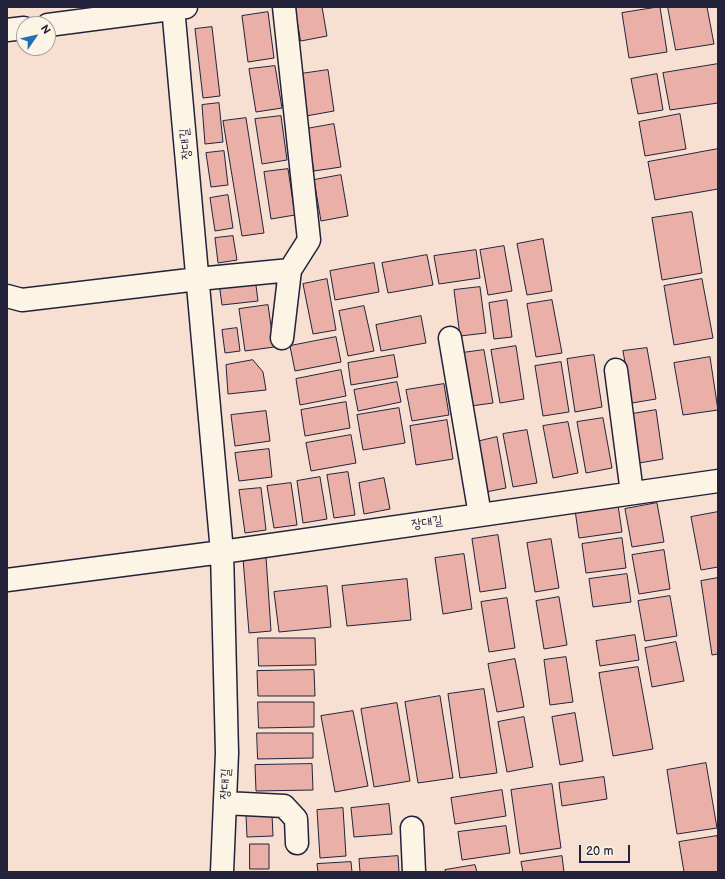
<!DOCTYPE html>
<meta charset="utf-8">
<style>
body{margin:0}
#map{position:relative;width:725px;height:879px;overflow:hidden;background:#f7e0d2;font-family:"Balsamiq Sans",sans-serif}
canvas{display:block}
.frame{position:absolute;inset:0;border:8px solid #22223b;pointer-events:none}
.north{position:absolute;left:16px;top:16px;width:40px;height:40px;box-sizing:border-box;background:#fcf5e5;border:1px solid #a5a1a1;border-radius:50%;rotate:56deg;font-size:11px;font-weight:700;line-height:16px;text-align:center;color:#22223b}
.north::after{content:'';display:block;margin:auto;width:14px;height:18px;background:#1f6fb2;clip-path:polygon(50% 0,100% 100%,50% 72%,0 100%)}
.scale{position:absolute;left:579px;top:845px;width:51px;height:18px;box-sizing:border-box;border:2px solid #22223b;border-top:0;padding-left:5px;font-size:12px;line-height:14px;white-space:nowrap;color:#22223b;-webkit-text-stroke:3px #fcf5e5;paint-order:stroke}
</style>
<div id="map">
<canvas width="725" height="879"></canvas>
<div class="frame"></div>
<div class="north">N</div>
<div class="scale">20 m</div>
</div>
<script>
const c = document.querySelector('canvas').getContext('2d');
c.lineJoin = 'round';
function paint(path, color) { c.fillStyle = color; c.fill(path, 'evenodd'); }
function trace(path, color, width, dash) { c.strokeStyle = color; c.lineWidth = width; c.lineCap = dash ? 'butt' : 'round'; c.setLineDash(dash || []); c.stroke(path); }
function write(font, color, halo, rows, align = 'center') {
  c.font = font + ' "Balsamiq Sans","Poor Story",sans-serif'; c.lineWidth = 3.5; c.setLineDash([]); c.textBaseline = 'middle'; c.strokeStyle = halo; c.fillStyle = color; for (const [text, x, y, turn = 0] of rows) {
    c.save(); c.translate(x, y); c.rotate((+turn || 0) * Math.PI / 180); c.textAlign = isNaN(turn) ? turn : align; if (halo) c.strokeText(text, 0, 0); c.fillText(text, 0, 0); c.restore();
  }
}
const building = new Path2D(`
 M295,7H322L327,36L301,41Z
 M660,7L667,52L629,58L622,13Z
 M668,7H707L714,44L676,50Z
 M268,12L274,58L248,62L242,16Z
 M212,27L220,96L203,98L195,29Z
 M718,64V103L670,110L663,73Z
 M275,66L282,108L256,112L249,69Z
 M328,70L334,111L306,116L300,74Z
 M657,74L663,110L638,114L631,79Z
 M219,103L223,142L205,144L202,105Z
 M680,114L686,149L645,156L639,122Z
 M281,116L287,160L262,164L255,119Z
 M246,118L264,233L242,236L223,121Z
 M334,124L341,167L314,171L306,129Z
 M718,149V189L655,200L648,162Z
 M224,151L228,185L211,187L206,153Z
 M288,169L295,215L271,219L264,172Z
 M341,175L348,216L321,221L314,180Z
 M228,195L233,228L215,231L210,198Z
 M692,212L702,273L662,280L652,218Z
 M233,236L237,260L218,263L215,238Z
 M543,239L552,291L527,295L517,244Z
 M504,246L512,291L488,295L480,250Z
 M476,250L480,278L439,284L434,256Z
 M427,255L433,285L388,293L382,263Z
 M374,263L379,292L335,300L330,271Z
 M255,278L258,301L222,305L219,283Z
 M327,279L336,330L313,334L303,284Z
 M702,279L713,338L674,345L664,286Z
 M480,287L486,333L460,336L454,290Z
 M507,300L512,337L494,339L489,303Z
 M552,300L562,353L536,357L527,304Z
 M268,305L274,347L245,351L239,309Z
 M364,306L374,351L348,356L339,311Z
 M421,316L426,343L381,351L376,325Z
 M237,328L240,351L225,353L222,330Z
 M336,337L341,362L295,371L290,346Z
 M516,346L524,399L500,403L491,350Z
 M647,348L656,399L632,403L623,351Z
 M484,350L493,403L471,406L462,353Z
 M394,355L398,377L351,385L348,363Z
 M594,355L602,407L575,412L567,359Z
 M710,357L718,410L683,415L674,363Z
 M253,360L263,372L266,390L228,394L226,365Z
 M561,362L569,412L543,416L535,366Z
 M341,370L346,396L300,405L296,379Z
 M397,382L401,402L358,411L354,390Z
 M444,384L449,415L412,421L406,390Z
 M346,402L350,428L305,436L301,410Z
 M399,408L405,443L363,450L357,415Z
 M656,410L663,459L639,463L632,414Z
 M266,411L270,441L235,446L231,415Z
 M603,418L612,468L586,473L577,422Z
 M447,420L453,459L416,465L410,426Z
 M568,422L578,473L553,478L543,426Z
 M527,430L537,483L513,487L503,434Z
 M351,435L356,463L311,471L306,443Z
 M497,437L506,488L486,492L476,442Z
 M269,449L272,477L239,481L235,453Z
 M348,472L355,515L334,518L327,475Z
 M320,477L327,519L303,523L297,481Z
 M384,478L390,509L364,514L359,483Z
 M291,483L297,525L274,528L267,486Z
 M261,488L266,530L245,533L239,490Z
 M657,503L664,542L632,547L625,509Z
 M618,505L622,532L579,538L575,510Z
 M718,512V567L701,570L691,517Z
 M498,535L506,588L480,592L472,539Z
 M622,538L626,568L586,573L582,544Z
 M551,539L559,588L535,592L527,543Z
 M664,550L670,589L639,594L632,555Z
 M464,554L472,609L443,614L435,558Z
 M266,557L271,631L249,633L243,558Z
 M627,574L631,602L593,607L589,579Z
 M718,578V654L712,655L701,581Z
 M407,579L411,620L347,626L342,586Z
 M327,586L331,627L279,632L274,592Z
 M670,596L677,636L645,641L638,601Z
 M559,597L567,645L544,649L536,601Z
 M507,598L515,648L489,652L481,602Z
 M635,635L639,660L600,666L596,641Z
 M258,638H315L316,665L259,666Z
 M676,642L684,681L652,687L645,648Z
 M566,657L573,702L550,705L544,660Z
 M515,659L524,707L497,712L488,664Z
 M638,667L653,749L613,756L599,673Z
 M314,670L315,696H258L257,671Z
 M484,689L497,773L460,778L448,694Z
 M440,696L453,778L418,783L405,702Z
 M258,702H314V727L259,728Z
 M397,703L410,781L374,787L361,709Z
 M353,711L368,786L335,792L321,716Z
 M575,713L583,761L560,765L552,717Z
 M524,717L533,767L507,772L498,722Z
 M257,733H313V758L258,759Z
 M706,763L717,828L677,834L667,770Z
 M312,764L313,790L256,791L255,765Z
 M604,777L607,799L562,806L559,783Z
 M552,784L561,848L520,854L511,790Z
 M502,790L506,816L455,824L451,798Z
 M389,804L392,834L354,837L351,808Z
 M343,808L346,856L320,858L317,810Z
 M272,814L273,836L247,837L246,815Z
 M506,826L510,853L462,860L458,832Z
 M717,836L718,842V872H684L679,842Z
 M250,844H269V869H250Z
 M398,856L399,872H360L359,859Z
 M562,856L564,872H523L521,862Z
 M351,862L352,872H318L317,864Z
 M475,865L477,872H446L445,870Z`);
paint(building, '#eaafa7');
trace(building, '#22223b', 1);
const minor = new Path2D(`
 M173,7L222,552L227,753L222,872
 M48,25L186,7
 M7,30L24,28
 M7,296L22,300L198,279L290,270L309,240L284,7
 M282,338L290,270
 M450,338L480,515
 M616,370L632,493
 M7,580L222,552L718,481
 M225,803L284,806L296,819L297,843
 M412,828L414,872`);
trace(minor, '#22223b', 25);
trace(minor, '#fcf5e5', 22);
write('13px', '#22223b', '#fcf5e5', [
 ["장대길",186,144,-95],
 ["장대길",427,523,-8],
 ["장대길",226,784,-87]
]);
</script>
